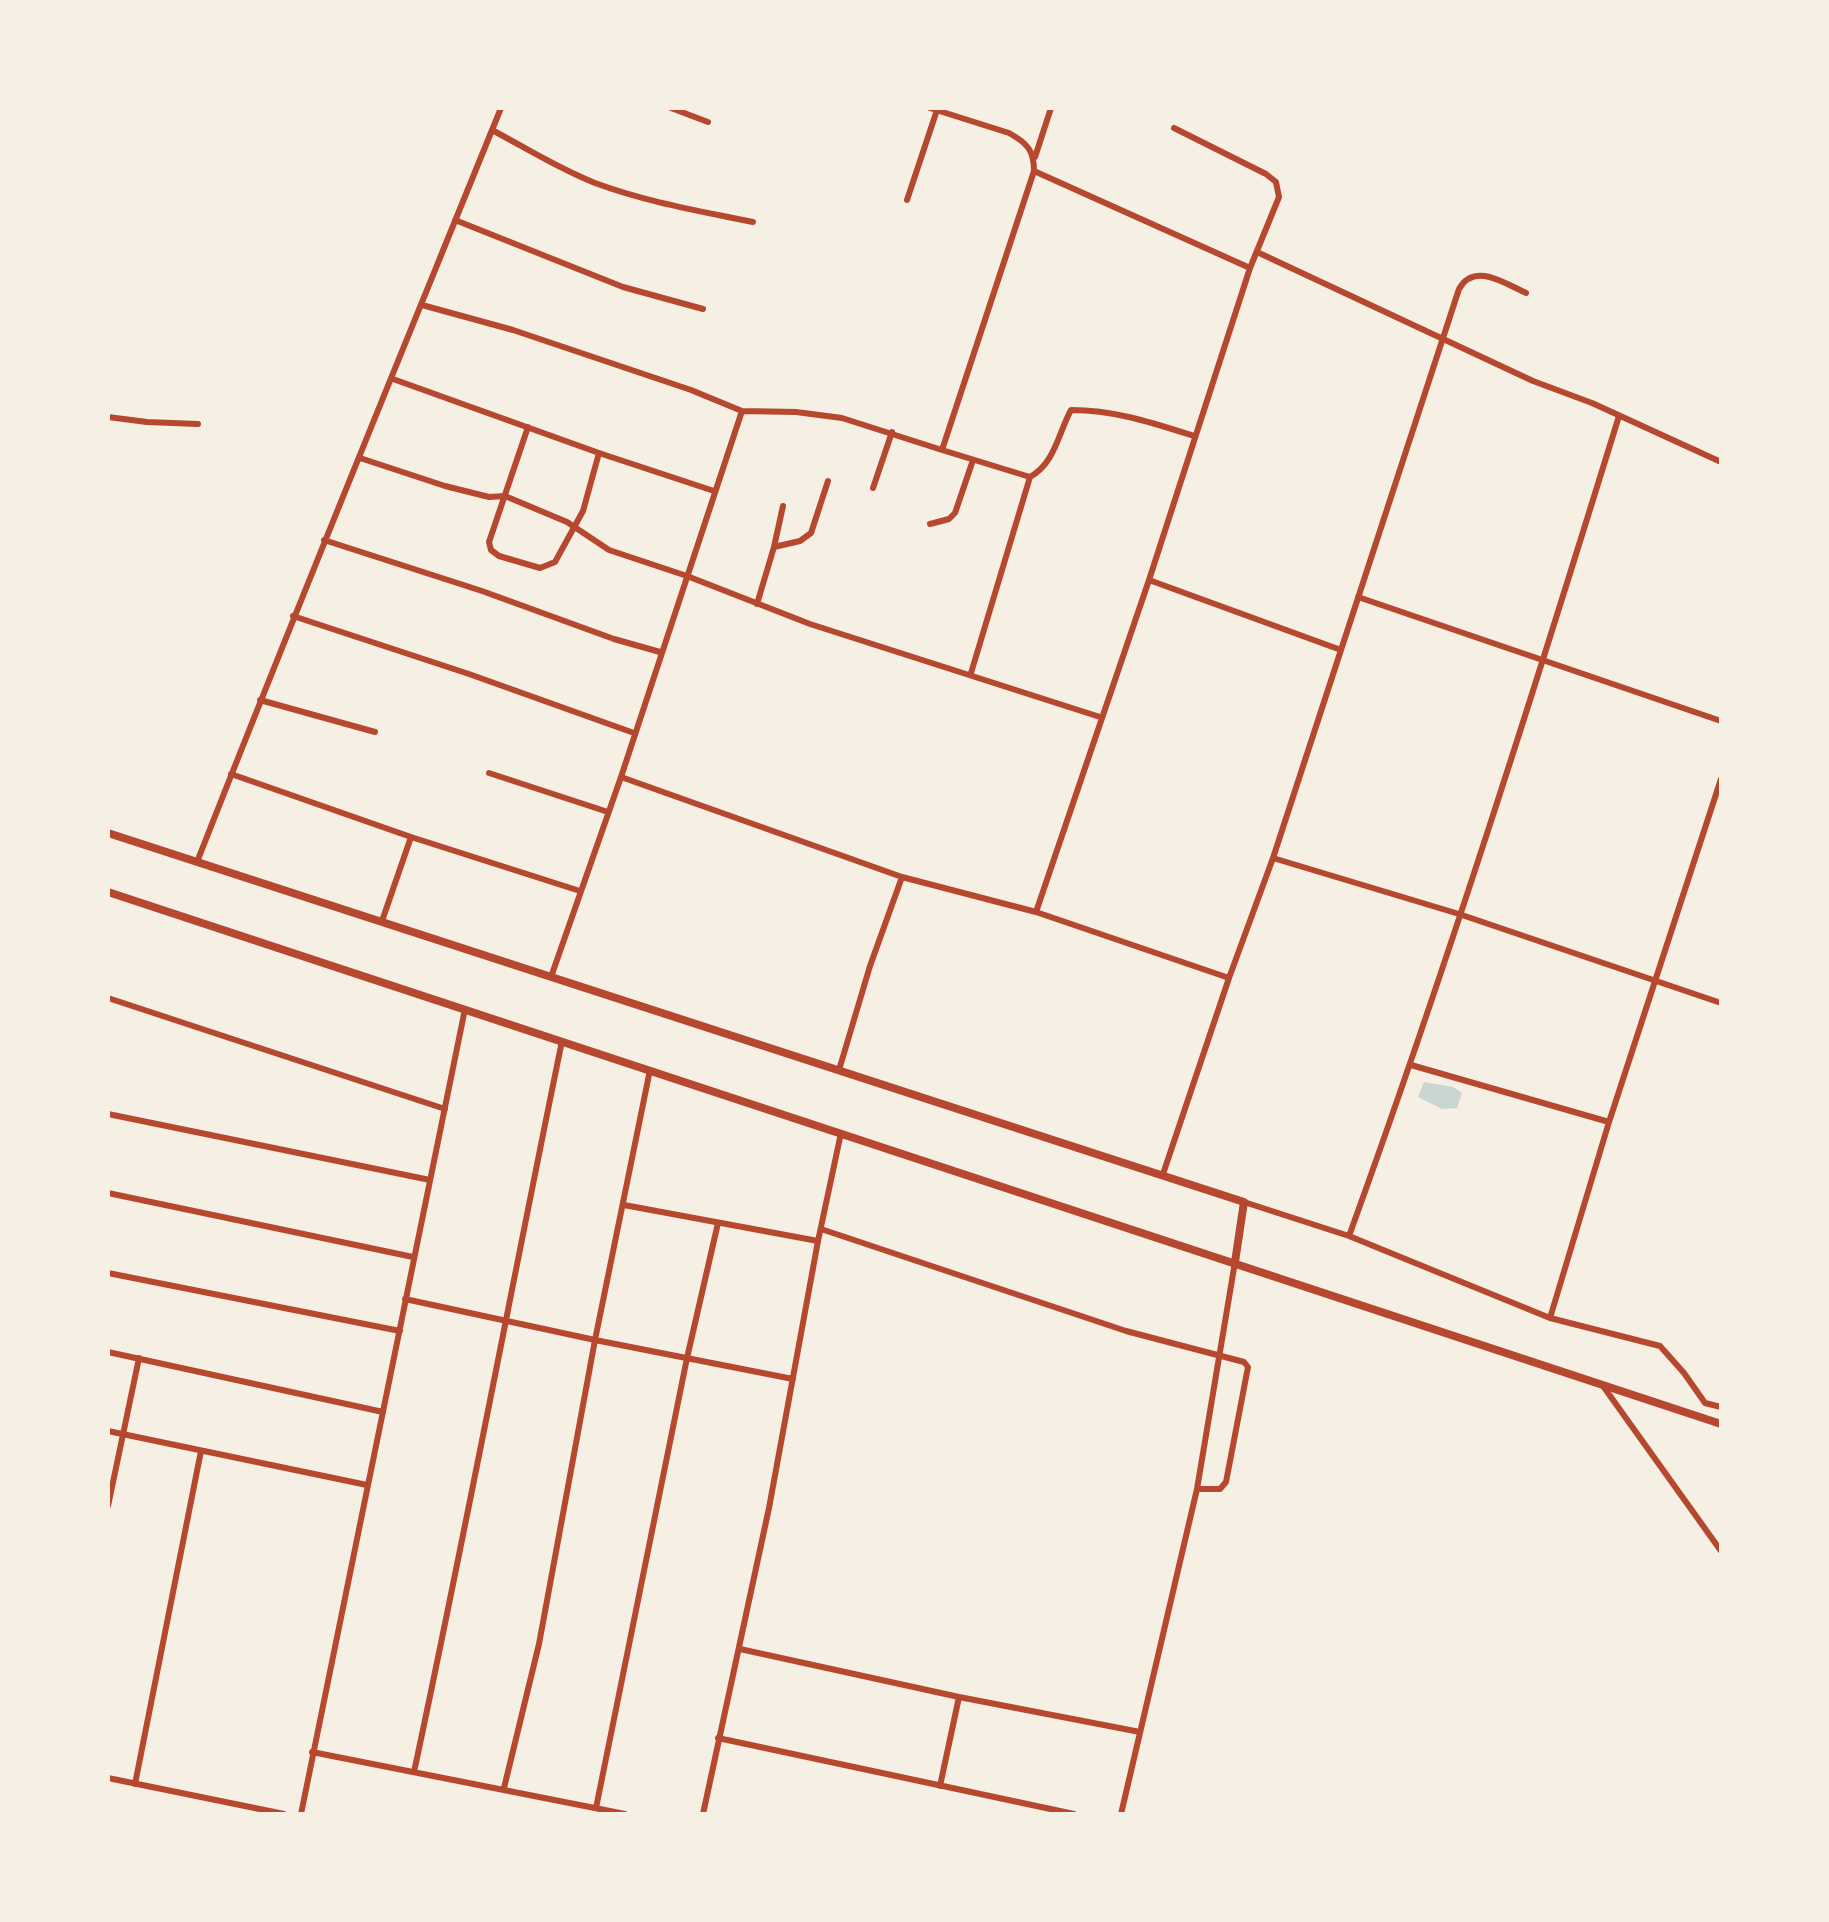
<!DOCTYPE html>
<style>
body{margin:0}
#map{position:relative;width:1829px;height:1922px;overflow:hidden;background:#f6efe4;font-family:"Fira Sans",sans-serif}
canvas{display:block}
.frame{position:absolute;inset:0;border:110px solid #f6efe4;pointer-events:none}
</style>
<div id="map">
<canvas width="1829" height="1922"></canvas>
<div class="frame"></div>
</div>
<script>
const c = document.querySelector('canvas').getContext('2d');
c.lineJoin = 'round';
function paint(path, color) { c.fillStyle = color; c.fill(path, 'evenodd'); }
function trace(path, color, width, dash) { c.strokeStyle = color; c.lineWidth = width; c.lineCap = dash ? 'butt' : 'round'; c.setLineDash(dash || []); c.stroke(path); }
paint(new Path2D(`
 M1424,1082L1453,1087L1462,1093L1457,1108L1442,1109L1418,1097Z`), '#c9d6d2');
trace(new Path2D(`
 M671,108L708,122
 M930,108L1009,133C1027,143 1034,150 1034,171L942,450L1030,477
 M492,130C526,148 559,169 595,183C646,202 700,211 753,222
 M1035,157L1051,108
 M1034,171L1250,268
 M907,200L937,110
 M455,220L623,287L703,309
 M1257,252L1533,381L1592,403L1721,462
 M422,305L513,330L691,390L742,411L796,412L842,418L942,450
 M393,379L599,453L714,491
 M108,417L147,422L198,424
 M528,427L489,542L491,550L499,556L540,568L555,562L583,511L599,453
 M360,458L445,486L489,497L505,496L567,522L609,550L687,576L810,624L1100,717
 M873,488L892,432
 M930,524L949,519L955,513L973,460
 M324,540L482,591L614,639L660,652
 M774,547L800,541L811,533L828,481
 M1149,580L1341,650
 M1358,597L1721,721
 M757,604L774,547L783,506
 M293,616L469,674L634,733
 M971,673L1030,477C1055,463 1058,434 1071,410C1115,410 1153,423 1194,436
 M260,700L375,732
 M489,773L608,812
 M231,774L411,837L580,891
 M621,777L902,877L1036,912L1229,978
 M1273,858L1459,914L1721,1003
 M197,862C296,609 399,359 501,108
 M1036,912L1149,580L1250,268L1279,197L1276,182L1266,174L1174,128
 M382,921L411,837
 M551,977L621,777L742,411
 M108,998L445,1109
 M1411,1065L1609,1122
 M839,1070L870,966L902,877
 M108,1114L430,1180
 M1163,1174L1229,978L1273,858L1459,289C1474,262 1504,283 1526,293
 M108,1193L413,1257
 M1244,1202L1349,1236L1550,1318L1660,1346L1684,1373L1705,1403L1721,1407
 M624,1205L818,1241
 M821,1229L1126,1331L1244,1362L1248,1367L1226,1482L1220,1489H1197
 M1349,1236C1447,966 1534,691 1619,416
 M108,1273L400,1331
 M405,1299L595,1340L793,1379
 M1550,1318L1609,1122L1721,779
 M108,1352L383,1412
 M1603,1386L1721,1551
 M108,1431L367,1485
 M108,1506L139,1358
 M740,1649L959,1697L1140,1732
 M718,1738L1074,1814
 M312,1752L625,1814
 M414,1772C466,1529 512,1285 562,1041
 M108,1778L284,1814
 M135,1784L201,1451
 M940,1786L959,1697
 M504,1788L539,1644L595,1340L650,1070
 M596,1808L687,1358L718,1223
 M301,1814L465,1009
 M703,1814L769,1508L818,1241L841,1133
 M1121,1814L1197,1489L1235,1262`), '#b5482f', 6);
trace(new Path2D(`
 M108,833L1244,1202L1235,1262
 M108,892L1721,1424`), '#b5482f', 8);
</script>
